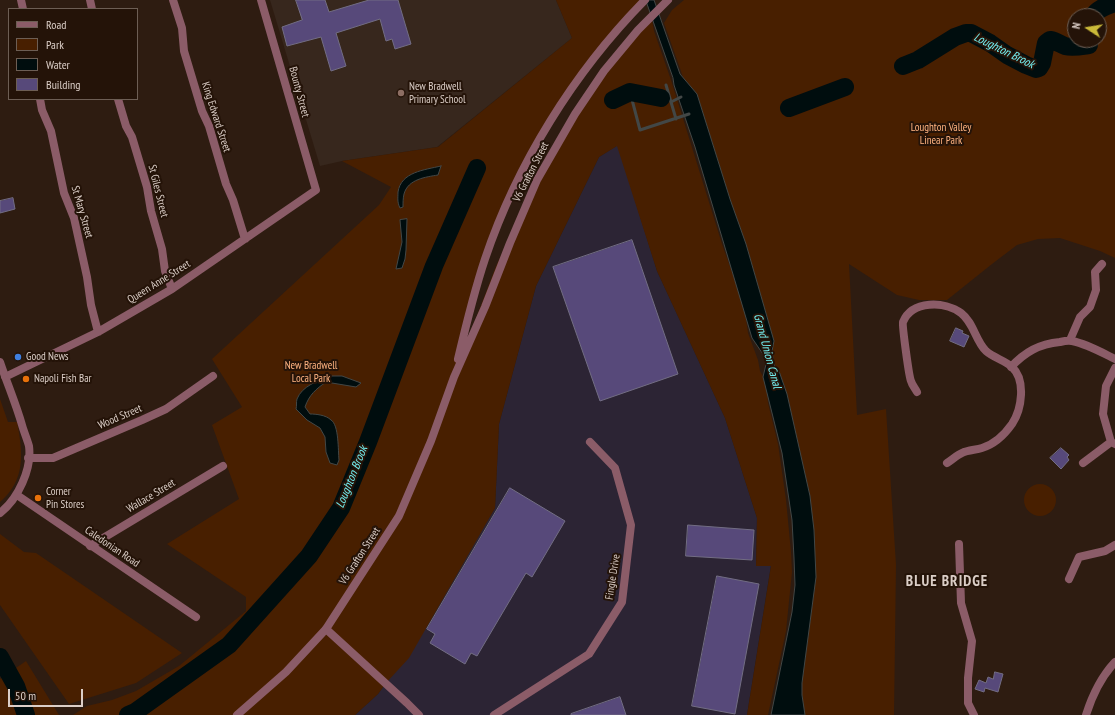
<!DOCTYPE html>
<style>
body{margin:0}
#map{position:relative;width:1115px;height:715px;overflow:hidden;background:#2e1c11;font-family:"PT Sans Narrow",sans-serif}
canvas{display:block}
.legend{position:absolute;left:8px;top:8px;width:130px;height:92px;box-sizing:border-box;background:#241308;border:1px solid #6d5e54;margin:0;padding:5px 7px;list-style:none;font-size:12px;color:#dbcec7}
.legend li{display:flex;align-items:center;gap:8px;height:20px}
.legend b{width:20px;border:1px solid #6d5e54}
.north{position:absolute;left:1067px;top:8px;width:40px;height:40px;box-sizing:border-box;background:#241308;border:1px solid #6d5e54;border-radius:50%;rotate:282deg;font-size:11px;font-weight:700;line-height:16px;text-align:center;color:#dbcec7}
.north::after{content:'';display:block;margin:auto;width:14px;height:18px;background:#cbba39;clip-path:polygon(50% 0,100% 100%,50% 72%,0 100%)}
.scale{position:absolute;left:8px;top:689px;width:75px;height:18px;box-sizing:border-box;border:2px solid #dbcec7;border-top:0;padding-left:5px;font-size:12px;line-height:14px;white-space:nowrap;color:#dbcec7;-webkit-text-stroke:3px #241308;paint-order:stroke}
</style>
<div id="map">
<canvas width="1115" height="715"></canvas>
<ul class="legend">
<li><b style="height:5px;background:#8b5c68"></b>Road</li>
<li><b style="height:11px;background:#481f00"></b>Park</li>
<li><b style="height:11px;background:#000d0e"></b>Water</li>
<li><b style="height:11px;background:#57497a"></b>Building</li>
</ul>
<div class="north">N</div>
<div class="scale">50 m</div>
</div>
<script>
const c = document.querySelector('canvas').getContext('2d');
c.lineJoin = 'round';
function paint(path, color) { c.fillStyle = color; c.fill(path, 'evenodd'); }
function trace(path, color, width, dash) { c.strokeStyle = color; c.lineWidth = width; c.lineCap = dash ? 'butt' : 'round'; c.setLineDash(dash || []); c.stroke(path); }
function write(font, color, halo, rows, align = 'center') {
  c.font = font + ' "PT Sans Narrow",sans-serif'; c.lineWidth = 4; c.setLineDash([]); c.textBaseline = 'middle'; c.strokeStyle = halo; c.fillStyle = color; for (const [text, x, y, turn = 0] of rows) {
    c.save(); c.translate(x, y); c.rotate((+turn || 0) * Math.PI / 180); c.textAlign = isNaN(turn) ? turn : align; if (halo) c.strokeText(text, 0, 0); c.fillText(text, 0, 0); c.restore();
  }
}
paint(new Path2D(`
 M618,145L657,271L725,418L757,518L756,566L771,565L747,715H355L378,694L386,683L495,508L499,424L536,286L599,157Z`), '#2c2434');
paint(new Path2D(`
 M270,0H556L572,38L437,147L342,161L320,166Z`), '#37271d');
paint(new Path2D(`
 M556,0H643L579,76L530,156L485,258L455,373L496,266L537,180L575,114L651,15L654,31L671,80L722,244L744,306L748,333L758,360L760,371L766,382L768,403L778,444L786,500L791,552L792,572L786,631L768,715H747L771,566H756L757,518L725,418L657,271L617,146L599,157L536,286L499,424L495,508L409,658L386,683L378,694L355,715H73L87,706L112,700L136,691L179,666L246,611V597L167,544L239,499L212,425L242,407L212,359L379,205L391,187L342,161L438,147L572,38Z
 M684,0H1115V258L1100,251L1060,238L1038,239L1017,245L992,264L947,300H919L897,295L849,264L857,415L886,409L896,565L894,715H805L802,695V683L816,577L814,530L810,496L787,394L779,371L775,365L772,351L774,341L746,244L730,199L697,94L683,77L664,23L672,10ZM1075,16H1099V40H1075Z
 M0,399L8,422H17C23,452 26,480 0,502Z
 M1024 500a16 16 0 1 1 32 0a16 16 0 1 1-32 0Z
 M0,534L24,552L36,553L182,653L136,683L69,704L0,605Z
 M26,661L59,715H0V679Z`), '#481f00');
const water = new Path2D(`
 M646,0H654L680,74L697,94L730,199L746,244L774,341L772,351L774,365L779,371L787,394L810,496L814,530L816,577L802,683V695L805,715H771L792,612L795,585L794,558L792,520L782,453L763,377L767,360L752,338L695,147L674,85L673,78Z
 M441,166L438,175C426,177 408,179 404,194C403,198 403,203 403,207L400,208C397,202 398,198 398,192C401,172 424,170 441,166Z
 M407,219L406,250L405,259L402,268L396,269L402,242L400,220Z
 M329,376H342L361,383L356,387L326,382C316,389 309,395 305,407L310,414C316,414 326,415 331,420C339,425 338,450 339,460L337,465L330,463L326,452L325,437L320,428L307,420L296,409C297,406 296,402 297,399C302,386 318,381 329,376Z`);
paint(water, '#000d0e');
trace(water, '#424746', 1);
trace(new Path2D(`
 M666,85L676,119
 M630,92L640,130L689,114
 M671,102L681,97`), '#424746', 3);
trace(new Path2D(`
 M1093,16C1098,8 1107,6 1115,3
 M903,66L918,60L955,37L966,33H971L990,43L1007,55L1026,65L1036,69L1039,68L1042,63L1046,43L1050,40C1056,41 1060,44 1065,46C1073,48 1082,46 1089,45V40
 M613,100L630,92L661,98
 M789,108L845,87
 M0,657L16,686L26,715
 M128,715L135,712L229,645L309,556L341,508L368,442L434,266L477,168`), '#000d0e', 18);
const building = new Path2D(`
 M296,0H325L329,12L369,0H398L411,44L395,49L392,39L386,41L380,19L336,33L346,66L331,71L321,37L287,46L282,27L302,20Z
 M13,198L15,209L0,213V201Z
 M632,240L678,374L600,401L553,267Z
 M956,328L963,331L962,333L969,336L964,347L950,341Z
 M1061,448L1069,455L1067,457L1069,460L1061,469L1050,458Z
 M510,488L565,521L532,577L526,573L477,656L471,653L465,664L430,643L435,634L427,629Z
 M688,525L754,530L752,560L686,556Z
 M717,576L759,584L735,714L692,706Z
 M995,672L1003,674L998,692L985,688L984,692L975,689L979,680L986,683L988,677L993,679Z
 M620,697L626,715H571V714Z`);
paint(building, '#57497a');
trace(building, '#726d83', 1);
trace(new Path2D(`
 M21,0L23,9
 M90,0L92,9
 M173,0L182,28L184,51L202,111L209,126L226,184L233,200L245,239
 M40,99L42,110L51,131L64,193L74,218L87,277L91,305L98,332
 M118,99L126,126L132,137L147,187L151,211L162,249L165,271L172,289
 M1070,340L1080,317L1090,307L1096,290L1095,272L1102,264
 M0,362C7,383 16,404 22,425C24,432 27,439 29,446C32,469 18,499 0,513
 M1011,367C1025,352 1039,344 1060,342C1064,341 1068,340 1072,341C1087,344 1101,352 1115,359
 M1115,368L1106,386L1103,414L1111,442L1115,444
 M5,377L98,332L172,289L316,190L261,0
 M917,392C915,388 912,385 911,381C909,377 902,325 903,322C912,300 945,301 961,313C974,323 975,340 986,351C994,358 1004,360 1012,367C1026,380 1022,409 1012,424C1005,434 995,444 982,448C976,450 968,450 962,453C957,455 952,460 947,463
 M28,458H53L142,420L166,409L213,376
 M1083,463L1111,442
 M17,495L196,617
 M959,544L961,603L972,641L968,678V703L974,715
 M90,546L223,466
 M1069,579L1079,557L1105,551L1115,545
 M326,629L407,703L419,715
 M494,715L589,654L622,602L631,525L615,468L590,442
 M1086,715C1092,696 1101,677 1115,662`), '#8b5c68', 8);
trace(new Path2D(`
 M458,359C466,325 474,292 485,259C517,164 574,72 645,0
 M237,715L286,672L326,629L399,516L431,441L454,377L485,307L510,243L537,180L575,114L604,71L638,30L668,0`), '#8b5c68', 8);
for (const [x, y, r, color] of [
 [401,93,4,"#8d6e63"],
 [18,357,4,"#3f7fe0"],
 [26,379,4,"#e8710a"],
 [38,498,4,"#e8710a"]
]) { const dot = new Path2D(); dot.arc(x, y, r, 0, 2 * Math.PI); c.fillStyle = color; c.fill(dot); trace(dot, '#241308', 1.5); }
write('11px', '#dbcec7', '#241308', [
 ["New Bradwell",409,87],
 ["Primary School",409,100],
 ["Good News",26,357],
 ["Napoli Fish Bar",34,379],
 ["Corner",46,492],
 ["Pin Stores",46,505]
], 'left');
write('11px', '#dbcec7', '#241308', [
 ["Bounty Street",299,92,75],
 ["King Edward Street",216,117,72],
 ["V6 Grafton Street",531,172,-63],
 ["St Giles Street",158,191,76],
 ["St Mary Street",82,212,74],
 ["Queen Anne Street",159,282,-32],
 ["Wood Street",120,417,-23],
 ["Wallace Street",151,496,-31],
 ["Caledonian Road",112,547,34],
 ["V6 Grafton Street",360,556,-57],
 ["Fingle Drive",613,577,-81]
]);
write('11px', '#ffb380', '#241308', [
 ["Loughton Valley",941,128],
 ["Linear Park",941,141],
 ["New Bradwell",311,366],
 ["Local Park",311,379]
]);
write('italic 12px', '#74f0f2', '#241308', [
 ["Loughton Brook",1004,51,26],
 ["Grand Union Canal",767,351,75],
 ["Loughton Brook",352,477,-68]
]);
c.letterSpacing = '1px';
write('bold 15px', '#dbcec7', '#241308', [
 ["BLUE BRIDGE",947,582]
]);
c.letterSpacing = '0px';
</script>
